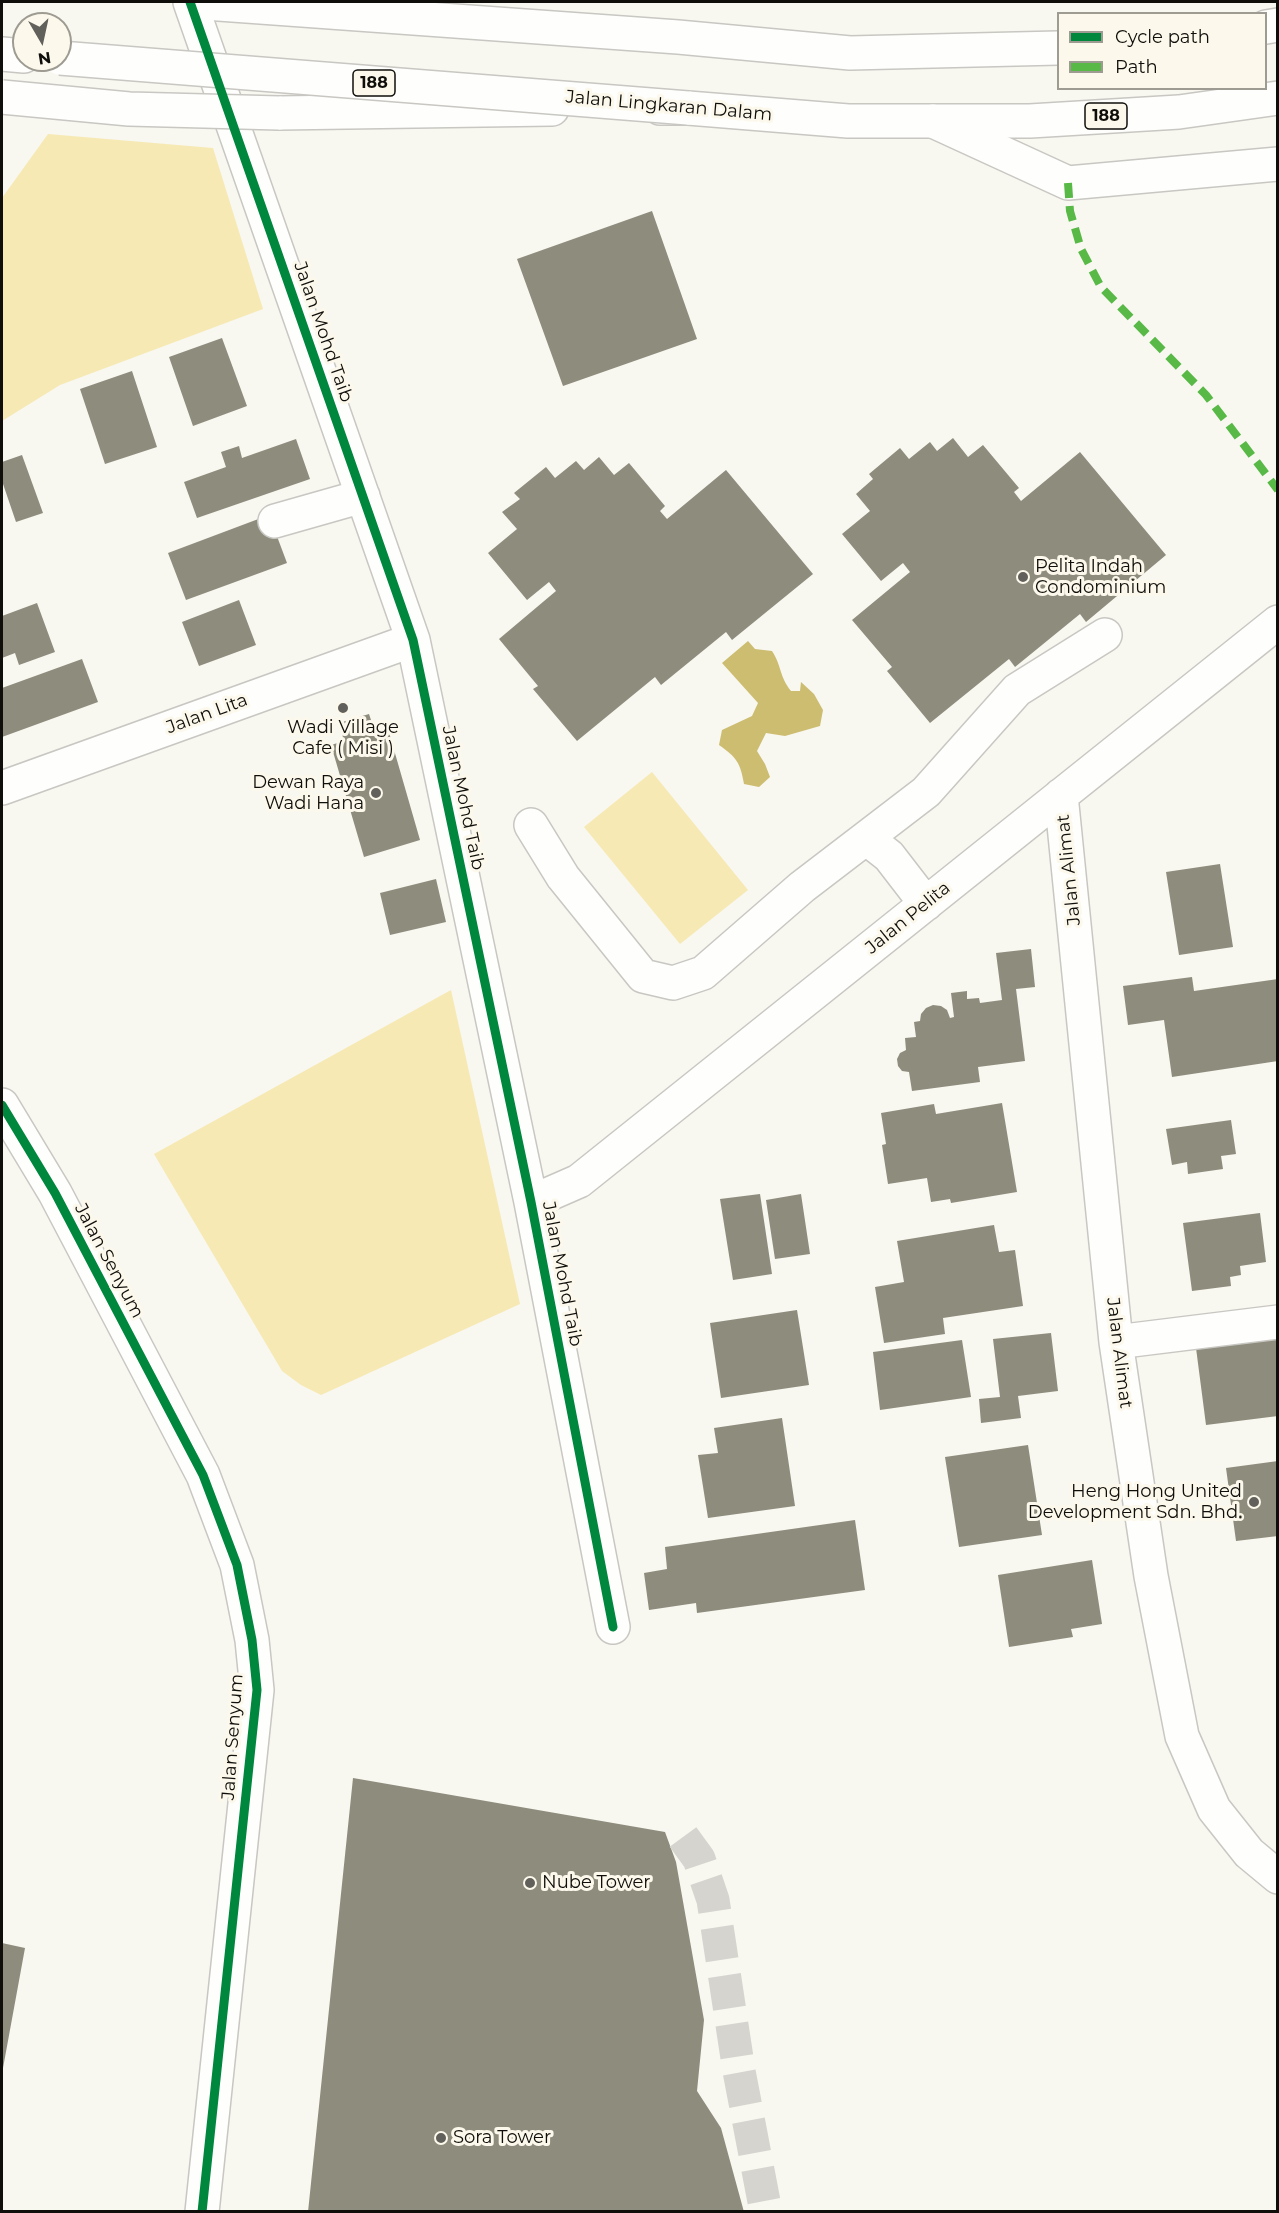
<!DOCTYPE html>
<style>
body{margin:0}
#map{position:relative;width:1279px;height:2213px;overflow:hidden;background:#f8f7f0;font-family:Montserrat,sans-serif}
canvas{display:block}
.frame{position:absolute;inset:0;border:3px solid #0f0e0a;pointer-events:none}
.legend{position:absolute;left:1057px;top:12px;width:210px;height:78px;box-sizing:border-box;background:#fcf9ec;border:2px solid #9d9b92;margin:0;padding:8px 10px;list-style:none;font-size:18px;color:#0f0e0a}
.legend li{display:flex;align-items:center;gap:12px;height:30px}
.legend b{width:30px;border:2px solid #9d9b92}
.north{position:absolute;left:12px;top:12px;width:60px;height:60px;box-sizing:border-box;background:#fcf9ec;border:2px solid #9d9b92;border-radius:50%;rotate:171deg;font-size:16px;font-weight:700;line-height:24px;text-align:center;color:#0f0e0a}
.north::after{content:'';display:block;margin:auto;width:21px;height:27px;background:#61605a;clip-path:polygon(50% 0,100% 100%,50% 72%,0 100%)}
</style>
<div id="map">
<canvas width="1279" height="2213"></canvas>
<div class="frame"></div>
<ul class="legend">
<li><b style="height:8px;background:#00873e"></b>Cycle path</li>
<li><b style="height:8px;background:#58b947"></b>Path</li>
</ul>
<div class="north">N</div>
</div>
<script>
const c = document.querySelector('canvas').getContext('2d');
c.lineJoin = 'round';
function paint(path, color) { c.fillStyle = color; c.fill(path, 'evenodd'); }
function trace(path, color, width, dash) { c.strokeStyle = color; c.lineWidth = width; c.lineCap = dash ? 'butt' : 'round'; c.setLineDash(dash || []); c.stroke(path); }
function write(font, color, halo, rows, align = 'center') {
  c.font = font + ' Montserrat,sans-serif'; c.lineWidth = 6; c.setLineDash([]); c.textBaseline = 'middle'; c.strokeStyle = halo; c.fillStyle = color; for (const [text, x, y, turn = 0] of rows) {
    c.save(); c.translate(x, y); c.rotate((+turn || 0) * Math.PI / 180); c.textAlign = isNaN(turn) ? turn : align; if (halo) c.strokeText(text, 0, 0); c.fillText(text, 0, 0); c.restore();
  }
}
paint(new Path2D(`
 M48,134L213,148L263,309L60,385L2,421V198Z
 M652,772L748,890L680,944L584,827Z
 M451,990L520,1304L321,1395L301,1385L282,1371L154,1154Z`), '#f6e9b3');
paint(new Path2D(`
 M748,641L755,649L772,651C782,666 779,676 791,691H800L801,682L814,694L823,710L820,726L785,736L766,733L757,751L765,764L770,777L759,787L744,784C740,762 737,758 719,745L722,730L752,716L758,703L722,663Z`), '#cdbd71');
paint(new Path2D(`
 M652,211L697,339L563,386L517,259Z
 M222,338L247,406L193,426L169,357Z
 M132,371L157,447L105,464L80,389Z
 M953,438L968,457L983,445L1019,488L1014,492L1021,501L1080,452L1166,555L1086,622L1080,614L1015,667L1009,659L930,723L887,671L892,667L852,620L910,572L903,563L881,581L842,534L870,511L856,494L873,479L869,474L900,448L909,459L930,442L937,451Z
 M296,439L310,479L197,518L184,482L226,467L221,452L239,446L242,458Z
 M22,455L43,513L16,522L2,481V462Z
 M599,457L614,475L629,463L665,506L660,511L667,519L726,470L813,574L732,640L726,632L661,685L655,677L577,741L533,689L538,686L499,639L556,591L549,582L527,600L488,553L517,529L502,512L520,499L514,493L546,467L555,478L576,461L584,470Z
 M269,515L287,563L186,600L168,553Z
 M239,600L256,645L199,666L182,622Z
 M37,603L55,652L19,665L15,653L2,658V616Z
 M82,659L98,702L2,737V688Z
 M369,714L375,732L388,729L420,840L364,857L331,745L344,741L339,723Z
 M1220,864L1233,947L1179,955L1166,872Z
 M436,879L446,922L390,935L380,893Z
 M1031,949L1035,987L1016,989L1025,1061L978,1067L980,1082L912,1091L909,1072L902,1071L898,1066L897,1059L900,1053L906,1050L905,1038L916,1037L914,1022L920,1021L921,1014L926,1008L933,1005L941,1006L947,1010L950,1018L954,1017L951,993L967,991V999L979,998L980,1003L1002,1000L996,953Z
 M1192,977L1194,991L1278,979V1061L1172,1077L1164,1020L1128,1025L1123,986Z
 M1002,1103L1017,1192L951,1203L950,1199L931,1202L927,1178L888,1184L882,1145L886,1144L881,1113L934,1104L936,1114Z
 M1231,1120L1236,1154L1221,1156L1223,1169L1188,1174L1187,1162L1172,1165L1166,1129Z
 M760,1194L772,1274L733,1280L720,1199Z
 M801,1194L810,1254L775,1259L766,1200Z
 M1260,1213L1266,1262L1240,1266L1241,1275L1230,1277L1231,1286L1192,1291L1183,1223Z
 M994,1225L999,1252L1015,1250L1023,1306L943,1318L945,1334L884,1343L875,1287L904,1282L897,1241Z
 M797,1310L809,1385L721,1398L710,1323Z
 M1051,1333L1058,1391L1018,1396L1021,1418L981,1423L979,1399L1000,1397L993,1339Z
 M1276,1338L1278,1416L1206,1425L1196,1348Z
 M962,1340L971,1397L880,1410L873,1352Z
 M782,1418L795,1506L708,1518L698,1455L718,1453L714,1428Z
 M1028,1445L1042,1535L959,1547L945,1457Z
 M1278,1461V1536L1236,1541L1226,1468Z
 M855,1520L865,1590L697,1613L696,1603L649,1610L644,1573L667,1569L665,1547Z
 M1092,1560L1102,1624L1071,1629L1073,1637L1009,1647L998,1575Z
 M353,1778L665,1832L676,1862L704,2020L697,2091L721,2128L744,2212H308Z
 M2,1943L25,1948L3,2068H2Z`), '#8e8c7d');
trace(new Path2D(`
 M683,1837L699,1859L713,1900L739,2071L766,2212`), '#d5d4ce', 33, [33, 16]);
const minor = new Path2D(`
 M190,2L413,640L531,1202L613,1627
 M933,121L1068,183L1278,164
 M275,521L363,496
 M2,788L413,640
 M1061,795L1116,1342L1151,1576L1182,1736L1214,1809L1249,1853L1278,1877
 M531,825L563,877L643,976L673,983L703,973L802,887L866,838L889,856L926,904
 M866,838L926,792L1017,690L1105,635
 M2,1105L55,1193L203,1475L237,1565L252,1640L257,1690L202,2212
 M531,1202L579,1181L1278,622
 M1116,1342L1278,1322`);
const highway = new Path2D(`
 M191,2L678,37L850,53L1058,48
 M1266,27L1278,25
 M2,54L24,56
 M660,108H688L848,121H1030L1179,112L1278,98
 M279,113L552,109`);
trace(minor, '#c8c7c2', 36);
trace(highway, '#c8c7c2', 36);
trace(minor, '#fefefd', 33);
trace(highway, '#fefefd', 33);
const highwayBridge = new Path2D(`
 M60,58L688,108
 M2,97L129,109L279,113`);
trace(highwayBridge, '#c8c7c2', 36, []);
trace(highwayBridge, '#fefefd', 33);
trace(new Path2D(`
 M1068,183L1070,211L1081,249L1101,287L1206,395L1278,490`), '#58b947', 8, [15, 8]);
trace(new Path2D(`
 M190,2L413,640L531,1202L613,1627
 M2,1105L55,1193L203,1475L237,1565L252,1640L257,1690L202,2212`), '#00873e', 9);
for (const [x, y, r, color] of [
 [1023,577,6,"#61605a"],
 [343,708,6,"#61605a"],
 [376,793,6,"#61605a"],
 [1254,1502,6,"#61605a"],
 [530,1883,6,"#61605a"],
 [441,2138,6,"#61605a"]
]) { const dot = new Path2D(); dot.arc(x, y, r, 0, 2 * Math.PI); c.fillStyle = color; c.fill(dot); trace(dot, '#fcf9ec', 2); }
for (const [x, y, w] of [
 [374,83,42],
 [1106,116,42]
]) { const box = new Path2D(); box.roundRect(x - w / 2, y - 13, w, 26, 4.5); c.fillStyle = '#fcf9ec'; c.fill(box); trace(box, '#0f0e0a', 1.5); }
write('bold 16px', '#0f0e0a', null, [
 ["188",374,83],
 ["188",1106,116]
]);
write('18px', '#0f0e0a', '#fcf9ec', [
 ["Jalan Lingkaran Dalam",669,106,5],
 ["Jalan Mohd Taib",323,332,71],
 ["Jalan Lita",207,714,-20],
 ["Jalan Mohd Taib",463,798,78],
 ["Jalan Alimat",1069,870,-96],
 ["Jalan Pelita",908,918,-39],
 ["Jalan Senyum",109,1261,62],
 ["Jalan Mohd Taib",562,1274,79],
 ["Jalan Alimat",1119,1353,83],
 ["Jalan Senyum",233,1737,-86]
]);
write('18px', '#0f0e0a', '#fcf9ec', [
 ["Pelita Indah",1035,567],
 ["Condominium",1035,588],
 ["Wadi Village",343,728,"center"],
 ["Cafe ( Misi )",343,749,"center"],
 ["Dewan Raya",364,783,"right"],
 ["Wadi Hana",364,804,"right"],
 ["Heng Hong United",1242,1492,"right"],
 ["Development Sdn. Bhd.",1242,1513,"right"],
 ["Nube Tower",542,1883],
 ["Sora Tower",453,2138]
], 'left');
</script>
